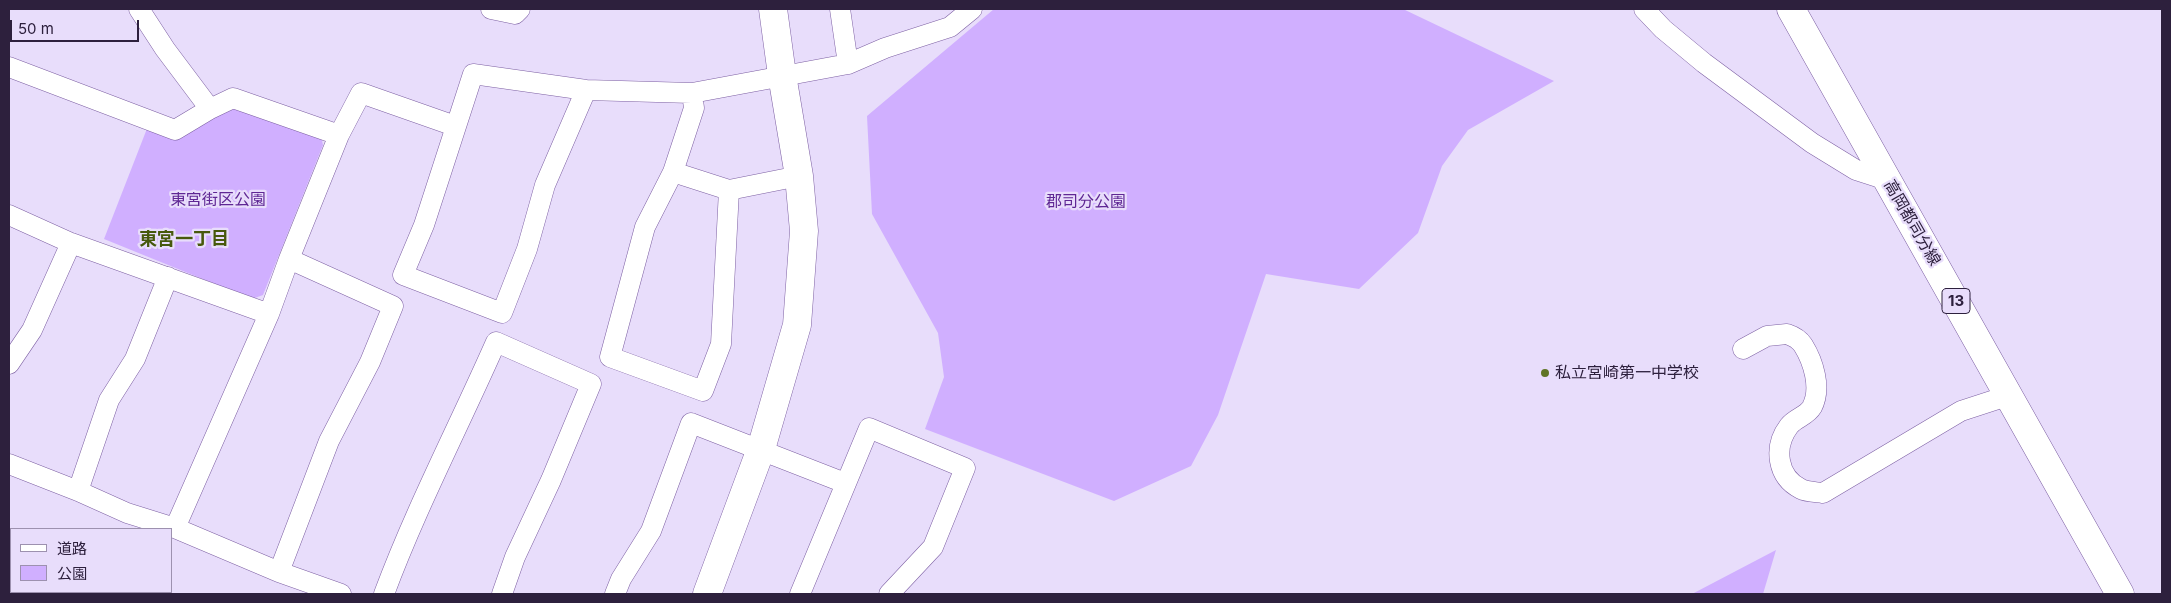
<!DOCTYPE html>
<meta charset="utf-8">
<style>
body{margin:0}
#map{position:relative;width:2171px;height:603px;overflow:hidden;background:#e8ddfb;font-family:Inter,"Noto Sans JP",sans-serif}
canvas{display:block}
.frame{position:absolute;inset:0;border:10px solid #2d203d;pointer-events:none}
.legend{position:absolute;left:10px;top:528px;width:162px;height:65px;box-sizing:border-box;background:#e8ddfb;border:1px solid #9d91af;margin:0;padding:6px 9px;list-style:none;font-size:15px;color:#2d203d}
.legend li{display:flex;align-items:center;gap:10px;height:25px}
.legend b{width:25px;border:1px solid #9d91af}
.scale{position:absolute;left:10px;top:20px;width:129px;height:22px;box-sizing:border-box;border:2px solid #2d203d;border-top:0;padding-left:6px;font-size:15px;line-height:18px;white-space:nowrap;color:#2d203d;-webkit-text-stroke:4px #e8ddfb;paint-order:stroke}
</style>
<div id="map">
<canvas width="2171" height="603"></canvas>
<div class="frame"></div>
<ul class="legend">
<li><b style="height:6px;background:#fff"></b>道路</li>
<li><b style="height:14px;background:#d0afff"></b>公園</li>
</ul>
<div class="scale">50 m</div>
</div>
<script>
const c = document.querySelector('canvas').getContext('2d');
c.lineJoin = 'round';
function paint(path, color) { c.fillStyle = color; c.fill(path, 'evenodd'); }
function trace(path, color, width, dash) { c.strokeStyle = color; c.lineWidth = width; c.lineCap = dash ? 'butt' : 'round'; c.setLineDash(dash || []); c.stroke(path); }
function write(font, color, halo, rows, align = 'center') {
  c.font = font + ' Inter,"Noto Sans JP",sans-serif'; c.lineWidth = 4.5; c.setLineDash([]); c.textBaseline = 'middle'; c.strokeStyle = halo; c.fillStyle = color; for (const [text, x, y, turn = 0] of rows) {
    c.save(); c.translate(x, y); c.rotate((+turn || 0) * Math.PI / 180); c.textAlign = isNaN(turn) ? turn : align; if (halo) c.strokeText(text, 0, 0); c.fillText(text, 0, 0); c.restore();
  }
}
paint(new Path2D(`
 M994,9H1403L1554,81L1468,130L1442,166L1418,233L1359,289L1266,274L1218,415L1191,466L1114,501L925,429L944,377L938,333L872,214L867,116Z
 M230,106L321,136L323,145L263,295L252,299L104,239L148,126Z
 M1776,550L1763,594H1692Z`), '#d0afff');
const street = new Path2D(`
 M139,9L165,49L210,109
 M491,9L515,14L520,9
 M840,9L848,64
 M1644,9L1663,29L1704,63L1812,143L1856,170L1887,180
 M9,67L175,130L210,109L233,98L339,135
 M586,90L545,185L527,249L502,313L403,275L424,225L473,74L586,90L692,93L848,64L885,48L950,27L972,9
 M692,93L694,108L673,172L645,227L610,357L703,391L721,344L729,190
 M673,172L729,190L799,176
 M9,215L71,243L269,314
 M1743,349L1767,336L1787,334C1793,336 1799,339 1803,345C1813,361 1822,388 1812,407C1807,416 1795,418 1789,426C1773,447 1777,477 1801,489C1807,492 1816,492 1823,493L1961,411L2010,395
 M9,364L32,330L71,243
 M9,464L78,491L127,513L175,528L279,572L341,594
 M78,491L109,400L135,359L168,277
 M175,528L269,314L289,259L339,135L361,93L455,126
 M279,572L329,441L370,362L393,306L289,259
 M384,594C416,508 459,426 496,342L591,384L551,480L515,557L502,594
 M615,594L621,579L651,531L691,423L845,483
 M800,594L869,428L965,468L933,547L889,594`);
const secondary = new Path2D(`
 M9,553L11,554
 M102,592L108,594
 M707,594L761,449L797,325L804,231L799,176L782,75L773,9`);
const primary = new Path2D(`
 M1791,9L2120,594`);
trace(street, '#7d60a3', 21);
trace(secondary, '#7d60a3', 29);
trace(primary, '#7d60a3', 29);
trace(street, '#fff', 20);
trace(secondary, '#fff', 28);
trace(primary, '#fff', 28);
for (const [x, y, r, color] of [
 [1545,373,5,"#5f7425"]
]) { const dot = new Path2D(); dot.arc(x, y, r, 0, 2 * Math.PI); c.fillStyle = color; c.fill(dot); trace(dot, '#e8ddfb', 2); }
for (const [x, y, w] of [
 [1956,301,28]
]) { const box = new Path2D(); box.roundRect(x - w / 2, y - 12.5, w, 25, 4); c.fillStyle = '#e8ddfb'; c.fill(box); trace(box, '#2d203d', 1); }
write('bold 15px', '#2d203d', null, [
 ["13",1956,301]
]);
write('16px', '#5f2794', '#e8ddfb', [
 ["東宮街区公園",218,200],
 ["郡司分公園",1086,202]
]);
write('16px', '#2d203d', '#e8ddfb', [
 ["高岡都司分線",1912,223,60]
]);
write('16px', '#2d203d', '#e8ddfb', [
 ["私立宮崎第一中学校",1555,373]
], 'left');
write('bold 18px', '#47590c', '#e8ddfb', [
 ["東宮一丁目",184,240]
]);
</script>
